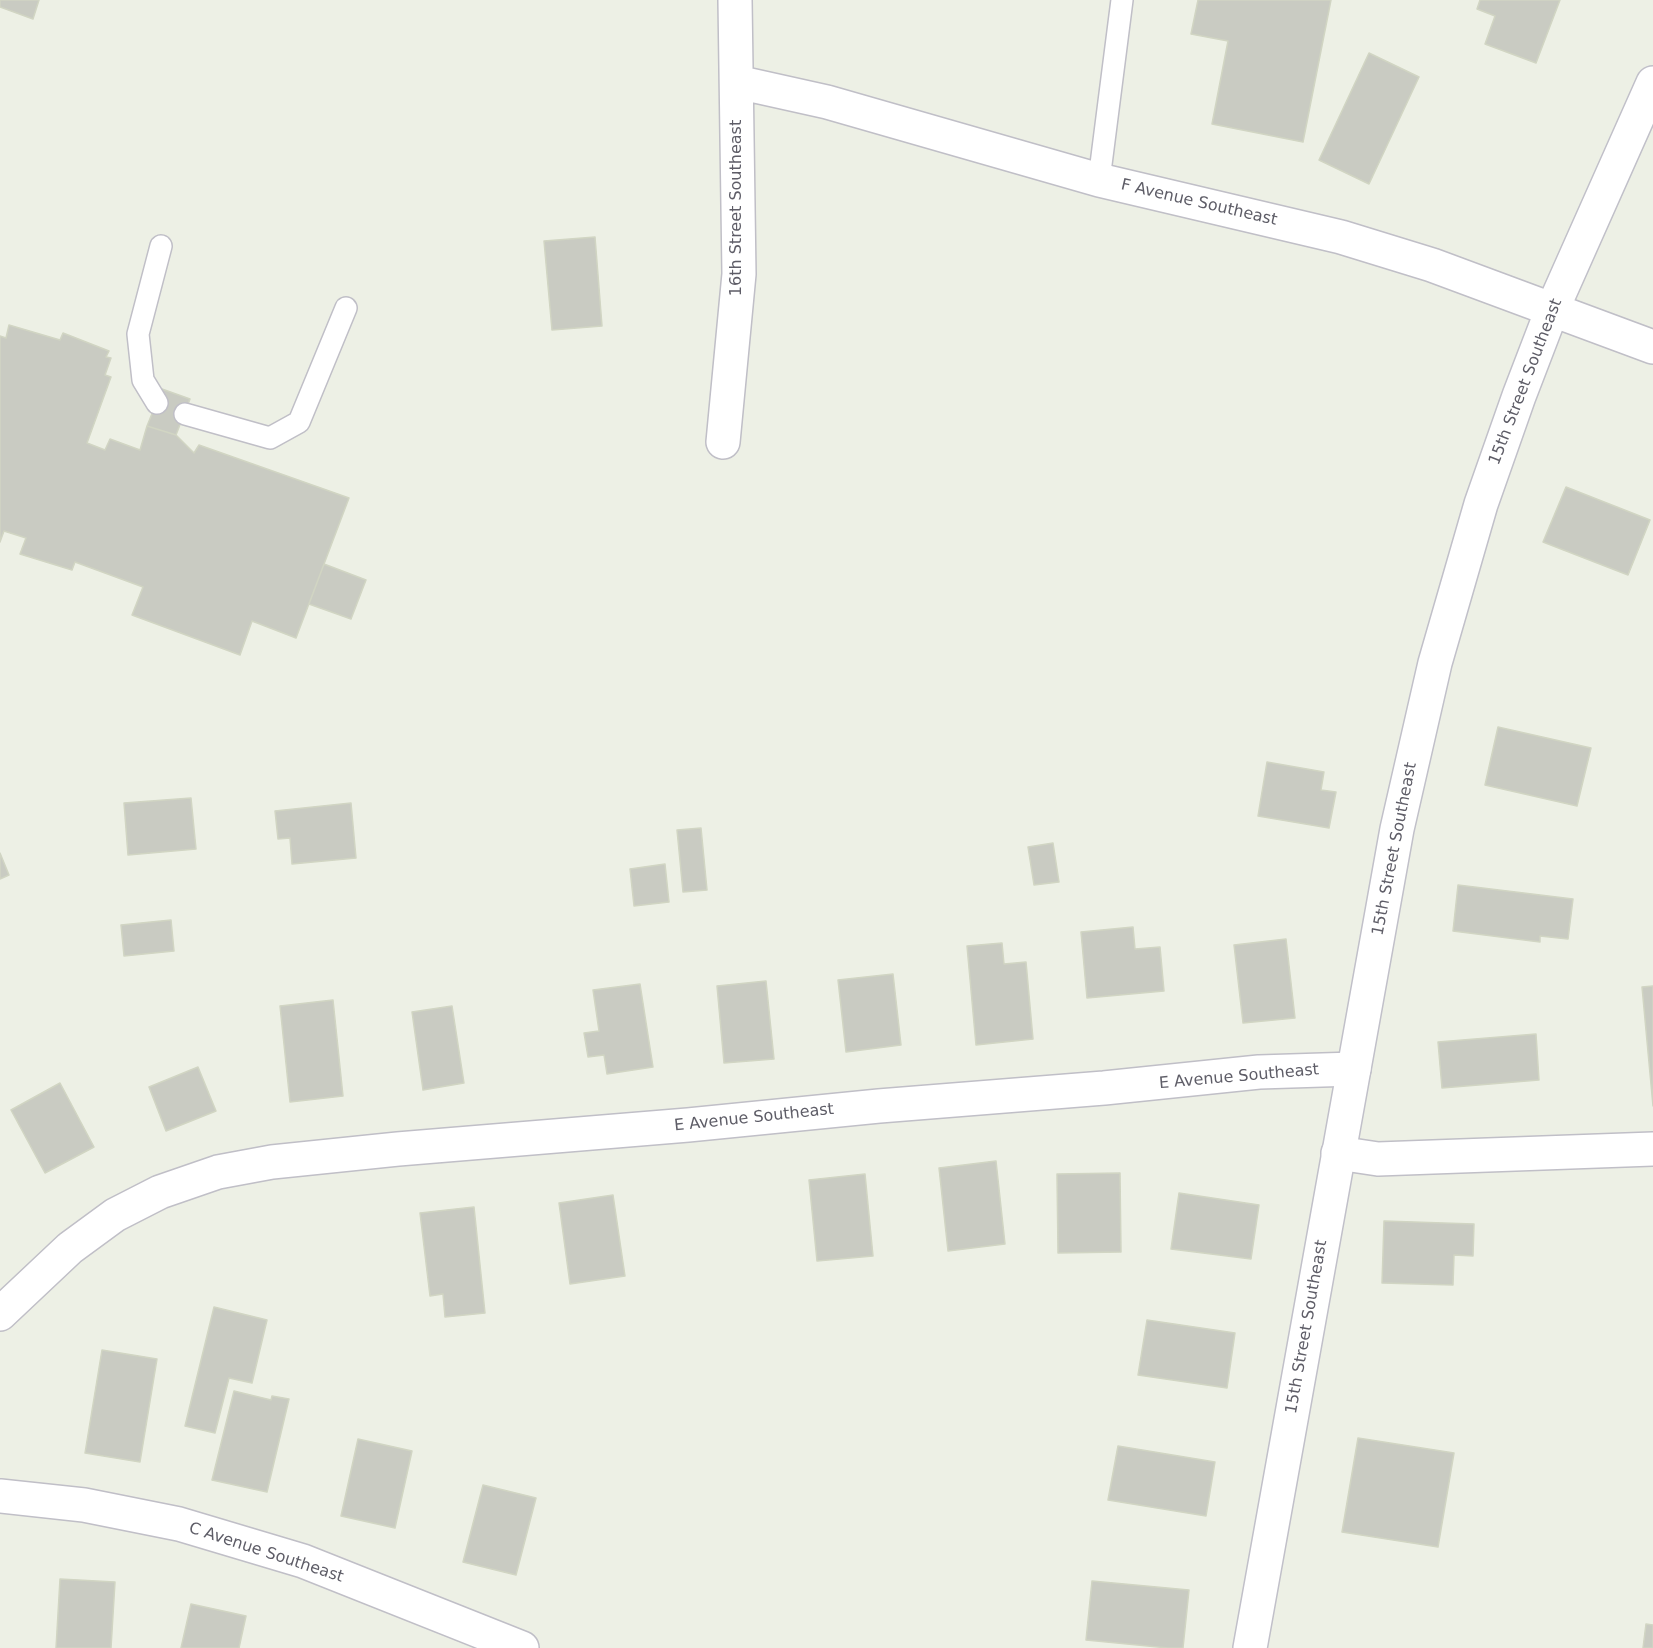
<!DOCTYPE html>
<style>
body{margin:0}
canvas{display:block;background:#edf0e5}
</style>
<canvas width="1653" height="1648"></canvas>
<script>
const c = document.querySelector('canvas').getContext('2d');
c.lineJoin = 'round';
function paint(path, color) { c.fillStyle = color; c.fill(path, 'evenodd'); }
function trace(path, color, width, dash) { c.strokeStyle = color; c.lineWidth = width; c.lineCap = dash ? 'butt' : 'round'; c.setLineDash(dash || []); c.stroke(path); }
function write(font, color, halo, rows, align = 'center') {
  c.font = font + ' "DejaVu Sans",sans-serif'; c.lineWidth = 4.5; c.setLineDash([]); c.textBaseline = 'middle'; c.strokeStyle = halo; c.fillStyle = color; for (const [text, x, y, turn = 0] of rows) {
    c.save(); c.translate(x, y); c.rotate((+turn || 0) * Math.PI / 180); c.textAlign = isNaN(turn) ? turn : align; if (halo) c.strokeText(text, 0, 0); c.fillText(text, 0, 0); c.restore();
  }
}
const building = new Path2D(`
 M0,0H39L33,19L0,7Z
 M1198,0H1331L1303,142L1212,124L1228,41L1191,34Z
 M1480,0H1560L1536,63L1485,44L1495,16L1477,9Z
 M1369,53L1419,77L1369,184L1319,160Z
 M595,237L602,326L552,330L544,241Z
 M9,325L60,340L63,333L109,351L106,357L111,358L105,375L111,377L87,443L105,450L110,439L140,450L147,426L176,435L194,453L199,445L349,498L296,638L252,621L240,655L132,615L143,587L75,562L72,570L20,554L26,538L4,531L0,542V336L6,338Z
 M162,389L190,399L176,435L147,426Z
 M1566,487L1650,520L1628,575L1543,542Z
 M324,564L366,580L351,619L309,604Z
 M1498,727L1591,748L1577,806L1485,785Z
 M1267,762L1324,772L1321,790L1336,792L1329,828L1258,816Z
 M191,798L196,849L128,855L124,803Z
 M351,803L356,858L292,864L290,838L278,839L275,811Z
 M701,828L707,890L683,892L677,830Z
 M1053,843L1059,882L1034,885L1028,847Z
 M0,853L9,875L0,879Z
 M665,864L669,902L634,906L630,869Z
 M1458,885L1573,899L1568,939L1540,936V942L1453,931Z
 M171,920L174,951L124,956L121,925Z
 M1133,927L1135,949L1160,947L1164,991L1087,998L1081,932Z
 M1286,939L1295,1018L1243,1023L1234,945Z
 M1002,943L1004,964L1026,962L1033,1039L976,1045L967,946Z
 M893,974L901,1045L846,1052L838,980Z
 M766,981L774,1059L724,1063L717,986Z
 M640,984L653,1067L607,1074L604,1055L588,1057L584,1033L599,1031L593,990Z
 M1653,986V1106L1642,987Z
 M333,1000L343,1096L290,1102L280,1006Z
 M452,1006L464,1083L423,1090L412,1012Z
 M1536,1034L1539,1080L1442,1088L1438,1042Z
 M198,1067L216,1111L166,1131L149,1087Z
 M60,1083L94,1147L45,1173L11,1110Z
 M996,1161L1005,1244L948,1251L939,1168Z
 M1120,1173L1121,1252L1058,1253L1057,1174Z
 M865,1174L873,1256L817,1261L809,1180Z
 M1179,1193L1259,1205L1251,1259L1171,1249Z
 M613,1195L625,1276L570,1284L559,1203Z
 M474,1207L485,1313L445,1317L443,1294L430,1296L420,1213Z
 M1384,1221L1474,1224L1473,1256L1454,1255L1453,1285L1382,1283Z
 M214,1307L267,1320L252,1383L229,1378L215,1433L185,1426Z
 M1147,1320L1235,1333L1227,1388L1138,1375Z
 M102,1350L157,1359L140,1462L85,1453Z
 M234,1391L271,1400L272,1396L289,1399L267,1492L212,1480Z
 M1358,1438L1454,1453L1438,1547L1342,1532Z
 M358,1439L412,1451L395,1528L341,1516Z
 M1118,1446L1215,1462L1206,1516L1108,1500Z
 M483,1485L536,1498L516,1575L463,1562Z
 M60,1579L115,1582L111,1648H56Z
 M1092,1581L1189,1590L1183,1648H1168L1086,1640Z
 M191,1604L246,1616L239,1648H181Z
 M1646,1624L1653,1625V1648H1643Z`);
paint(building, '#c9cbc2');
trace(building, '#d1d5c3', 1.5);
const lane = new Path2D(`
 M1099,180L1122,0
 M157,403L143,380L138,334L161,246
 M185,414L270,438L299,422L346,308`);
const street = new Path2D(`
 M737,82L827,102L1099,180L1341,237L1432,265L1653,347
 M723,442L739,274L735,0
 M1338,1153L1378,1159L1653,1149
 M0,1314L70,1248L115,1215L160,1192L218,1172L272,1162L398,1149L688,1125L879,1106L1104,1088L1259,1072L1354,1069
 M0,1496L84,1505L179,1524L303,1561L522,1648`);
const secondary = new Path2D(`
 M1250,1648L1397,829L1435,663L1481,504L1519,396L1552,310L1653,83`);
trace(lane, '#c0bfc7', 24);
trace(street, '#c0bfc7', 36);
trace(secondary, '#c1c0c9', 36);
trace(lane, '#fff', 21);
trace(street, '#fff', 33);
trace(secondary, '#fff', 33);
write('16px', '#5e5d67', '#fff', [
 ["F Avenue Southeast",1199,203,13],
 ["16th Street Southeast",737,208,-90],
 ["15th Street Southeast",1526,382,-69],
 ["15th Street Southeast",1395,849,-79],
 ["E Avenue Southeast",1239,1077,-5],
 ["E Avenue Southeast",754,1118,-6],
 ["15th Street Southeast",1307,1327,-80],
 ["C Avenue Southeast",266,1553,18]
]);
</script>
